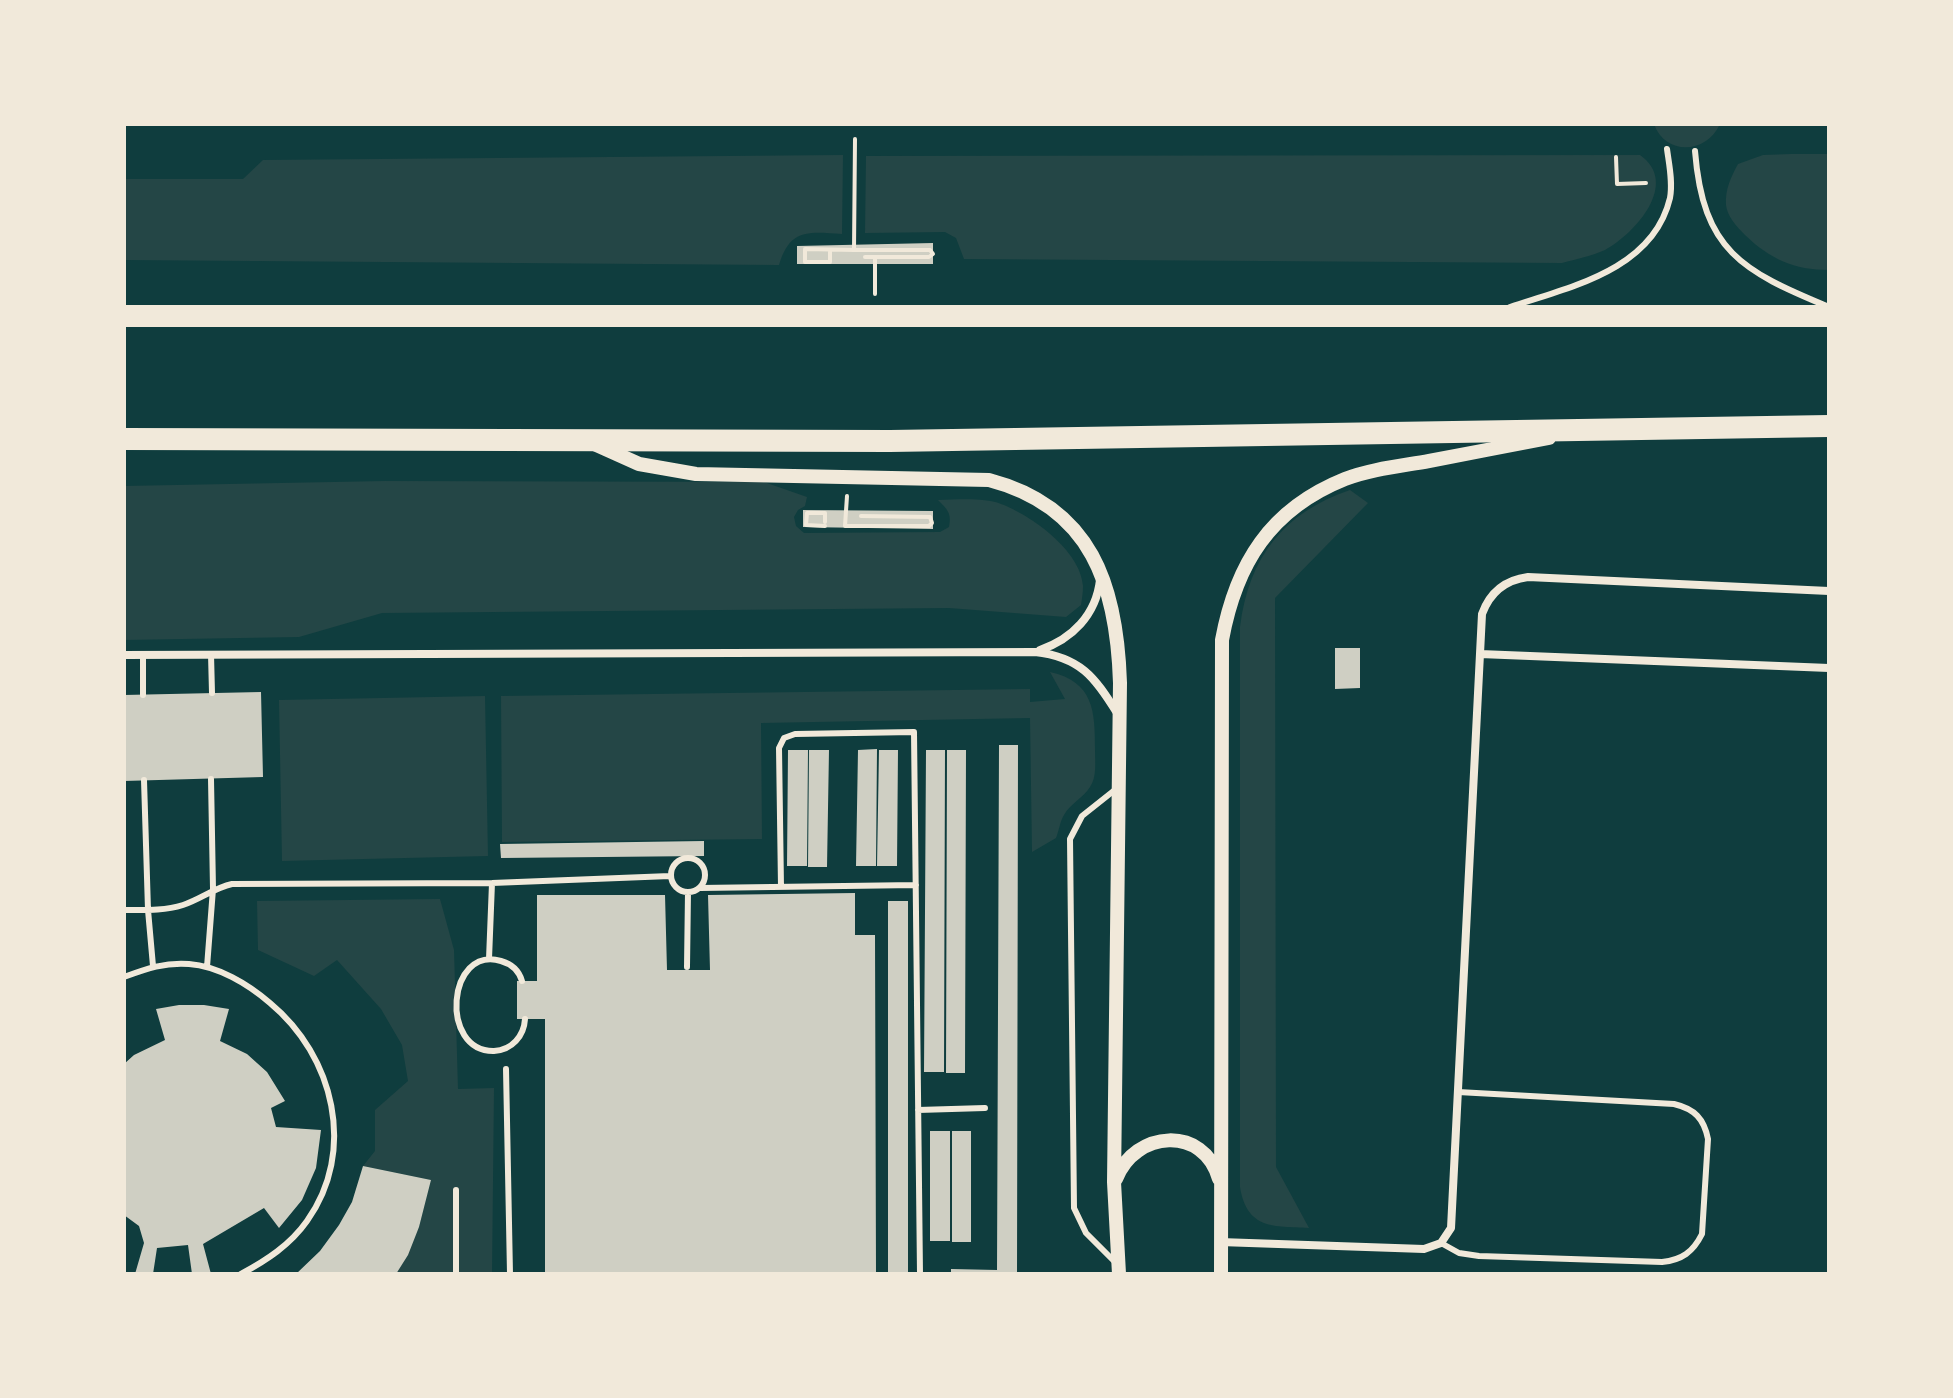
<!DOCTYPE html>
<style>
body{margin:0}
#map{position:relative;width:1953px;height:1398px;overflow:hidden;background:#0f3d3e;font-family:"Times New Roman",serif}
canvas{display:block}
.frame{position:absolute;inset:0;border:126px solid #f1e9da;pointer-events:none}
</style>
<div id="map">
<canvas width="1953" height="1398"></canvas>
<div class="frame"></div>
</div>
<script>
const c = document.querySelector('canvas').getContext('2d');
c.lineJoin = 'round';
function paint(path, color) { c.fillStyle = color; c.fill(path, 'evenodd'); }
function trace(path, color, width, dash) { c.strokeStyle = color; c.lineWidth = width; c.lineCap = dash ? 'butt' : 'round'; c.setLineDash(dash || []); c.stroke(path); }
paint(new Path2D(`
 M1654,124H1720C1707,154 1665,156 1654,124Z
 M1791,154H1829V270C1794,270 1770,259 1745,235C1737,227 1727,216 1726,205C1725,189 1731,177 1738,164L1763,155Z
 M843,155L842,234C809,232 790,228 779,265L124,260V179H243L263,160Z
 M1640,155C1680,183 1636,233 1605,250C1592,256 1576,259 1562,263L964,259L956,238L945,232L865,233L866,156Z
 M385,481L764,482L807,497L805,506L798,510L794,517L796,526L804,533L940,532L949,527C952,513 947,509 938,500C957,500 982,497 1001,504C1031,515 1081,551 1083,586C1083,592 1082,599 1081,605L1066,617L949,608L382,613L299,637L124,640V486Z
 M1350,490L1368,503L1275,598L1276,1167L1309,1228C1274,1226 1247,1230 1240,1187V627C1249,557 1283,513 1350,490Z
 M1050,672C1094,682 1095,711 1095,750C1095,762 1097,777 1090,787C1083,798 1070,804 1064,815C1060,821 1059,831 1056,838L1032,852L1030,718L761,723L762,839L502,842L501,696L1030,689V702L1065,699Z
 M485,696L488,856L282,861L279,700Z
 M440,899L454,950L458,1089L494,1088L492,1274H396L419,1227L431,1180L363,1166L375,1151V1110L408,1081L402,1045L381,1009L337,960L314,976L258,950L257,901Z`), '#244646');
paint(new Path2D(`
 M933,243V264H797V246Z
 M803,510L933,511V529L803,527Z
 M1335,648H1360V688L1335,689Z
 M261,692L263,777L124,781V695Z
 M999,745H1018L1017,1274H951V1269L997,1270Z
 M877,749L876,866H856L858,750Z
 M788,750H808L807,866H787Z
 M809,750H829L827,867H808Z
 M879,750H898L897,866H877Z
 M926,750H945L944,1072H924Z
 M947,750H966L965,1073H946Z
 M704,841V856L501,858L500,844Z
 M855,893V935H875L876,1274H545V1019H517V981H537V895H665L667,970H710L708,895Z
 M888,901H908V1274H888Z
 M179,1005H204L229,1009L220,1041L247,1054L267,1072L285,1101L271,1108L276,1127L321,1130L316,1168L302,1200L279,1228L264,1208L203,1244L211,1274H192L188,1245L157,1248L153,1274H135L144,1243L139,1226L124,1215V1064L134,1055L165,1040L156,1009Z
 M930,1131H950V1241H930Z
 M952,1131H971V1242H952Z
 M363,1166L431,1180L419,1227L408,1255L396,1274H296L320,1251L339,1225L352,1202Z`), '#cfcfc3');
trace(new Path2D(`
 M855,139L854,250H930L933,254L929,257H865
 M1616,157L1617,184L1646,183
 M830,252V262H805V249L854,250
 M875,257V294
 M847,496L845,526H929L932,523L930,517L861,516
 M825,522V513H807L806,525L825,526`), '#f1e9da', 4);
trace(new Path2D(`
 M1695,151C1703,251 1742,271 1829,307
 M1510,307C1570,287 1653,270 1670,198C1673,182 1669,164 1667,149
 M143,654V695
 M211,654L212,693
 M144,780L148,910L153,966
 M671 875a17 17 0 1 1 34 0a17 17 0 1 1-34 0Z
 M781,887L779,748L784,738L795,734L914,732L920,1274
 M700,888L916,885
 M124,910C144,910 164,911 183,905C201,899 214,888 232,884L492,883L670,876
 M489,959L492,883
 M207,967L213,889L211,779
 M687,967L688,892
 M124,977C146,969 165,962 189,964C218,966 248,984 270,1003C334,1056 357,1151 307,1221C290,1245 267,1260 241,1274
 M522,981C519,971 512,964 501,961C447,945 439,1052 494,1051C512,1050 524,1036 525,1019
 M506,1069L510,1274
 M918,1110L985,1108
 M456,1190V1274
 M1441,1243L1459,1253L1479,1256L1662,1262C1682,1260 1693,1252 1702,1234L1708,1139C1704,1119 1695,1109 1674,1104L1458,1092
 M1116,1263L1086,1233L1074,1208L1070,839L1082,816L1116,789`), '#f1e9da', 6);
trace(new Path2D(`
 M1040,650C1072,639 1096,615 1100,580
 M1480,654L1829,668
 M124,655L1035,652C1080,657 1095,677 1117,713
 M1220,1242L1424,1249L1441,1243L1451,1228L1482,614C1490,592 1505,580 1528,577L1829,591`), '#f1e9da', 8);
trace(new Path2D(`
 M590,442L639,464L696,474L989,480C1092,507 1117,586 1120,683L1114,1182L1119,1274
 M1116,1179C1135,1130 1204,1125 1219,1179
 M1221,1274L1222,640C1236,564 1270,509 1345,479C1371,469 1401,466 1429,461C1469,453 1509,446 1549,438`), '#f1e9da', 14);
trace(new Path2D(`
 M124,316H1829
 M124,439L890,441L1829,426`), '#f1e9da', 22);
</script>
